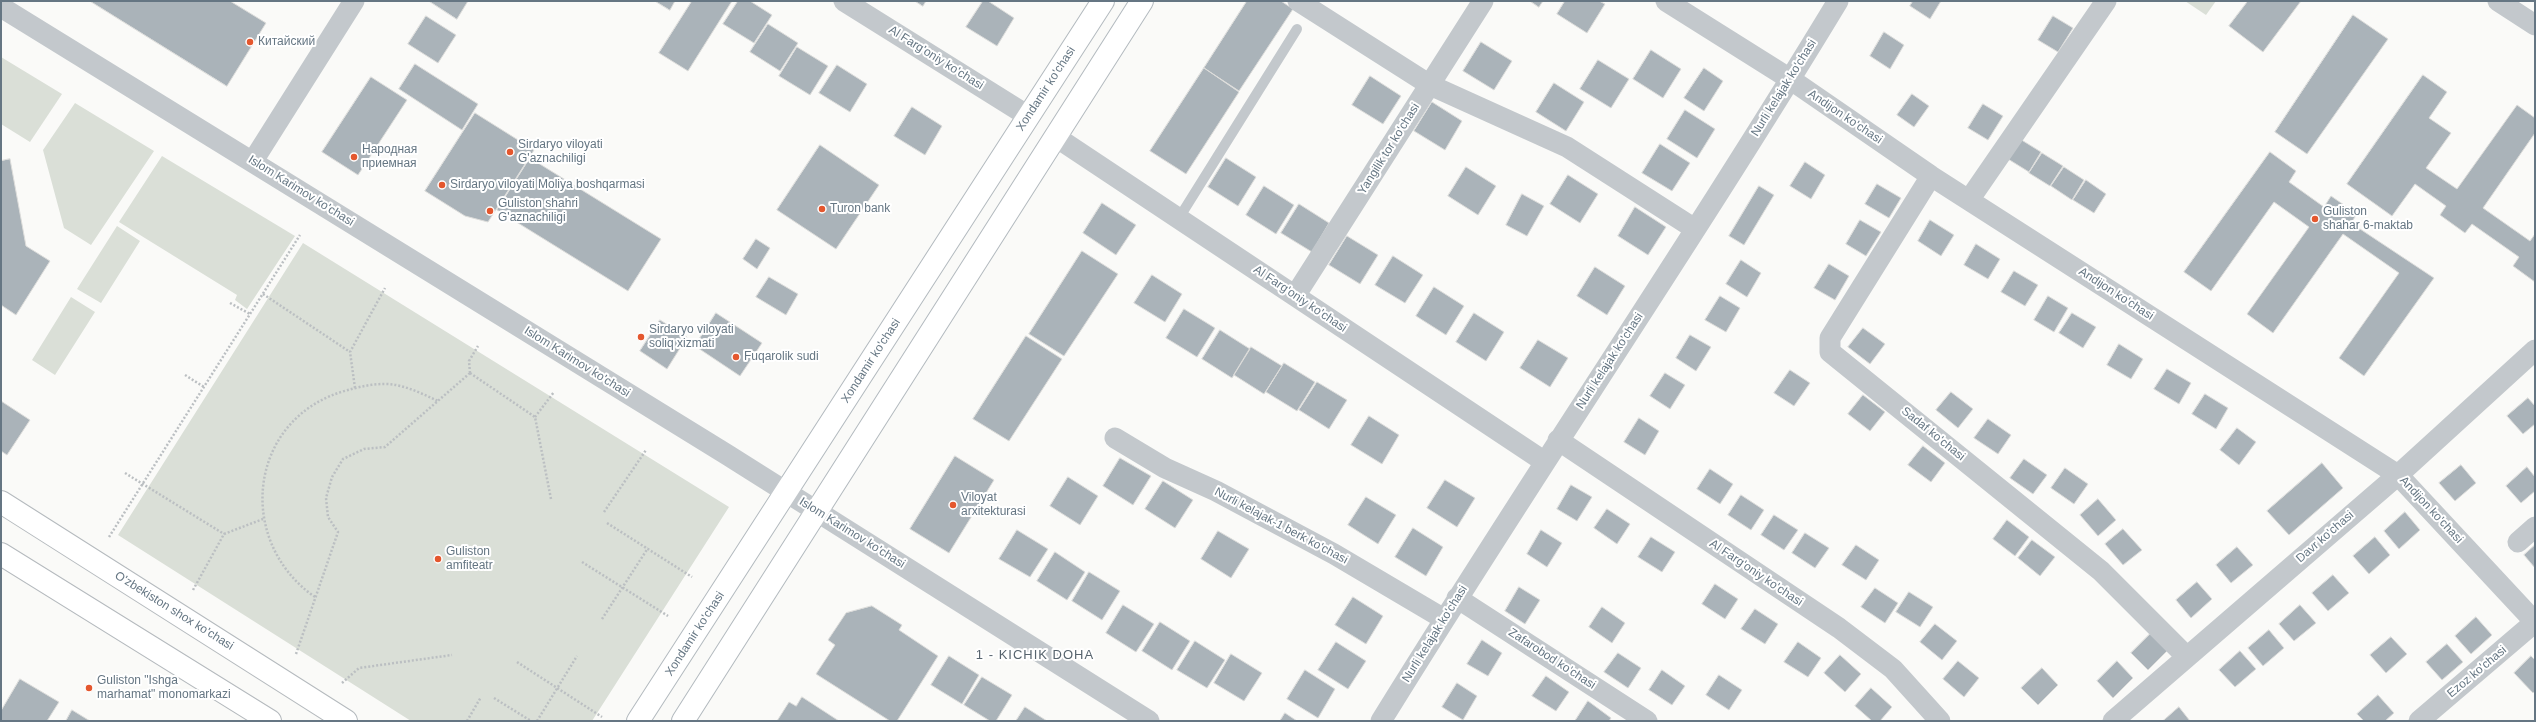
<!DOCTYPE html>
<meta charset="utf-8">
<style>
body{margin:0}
#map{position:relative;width:2536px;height:722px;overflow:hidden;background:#fafaf8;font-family:Arial,sans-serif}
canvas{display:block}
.frame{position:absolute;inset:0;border:2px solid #657683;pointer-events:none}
</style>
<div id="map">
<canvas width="2536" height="722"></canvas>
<div class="frame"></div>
</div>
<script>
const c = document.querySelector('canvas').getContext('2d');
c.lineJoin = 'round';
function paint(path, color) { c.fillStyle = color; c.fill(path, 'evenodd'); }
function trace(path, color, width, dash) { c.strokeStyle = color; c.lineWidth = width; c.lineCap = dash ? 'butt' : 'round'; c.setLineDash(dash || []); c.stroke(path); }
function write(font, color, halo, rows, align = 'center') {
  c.font = font + ' Arial,sans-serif'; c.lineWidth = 4; c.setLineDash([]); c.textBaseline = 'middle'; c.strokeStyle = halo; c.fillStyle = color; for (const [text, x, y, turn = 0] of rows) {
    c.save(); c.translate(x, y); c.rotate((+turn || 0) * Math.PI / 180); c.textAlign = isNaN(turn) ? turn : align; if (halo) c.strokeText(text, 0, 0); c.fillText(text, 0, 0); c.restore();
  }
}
paint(new Path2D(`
 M2185,1H2216L2206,15Z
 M1,57L62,94L30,142L1,124Z
 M75,103L154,151L91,245L64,228L43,150Z
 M162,156L295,236L247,309L235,300L237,295L119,222Z
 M117,226L140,241L101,303L77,289Z
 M303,243L729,507L592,721H411L118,535Z
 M71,297L95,312L55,375L32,360Z`), '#dadfd7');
const building = new Path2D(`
 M90,1H230L266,23L227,86Z
 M429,1H468L457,19Z
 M655,1H675L670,10Z
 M692,1H732L688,71L659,53Z
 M738,1H750L772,15L754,43L723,24Z
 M915,1H926L923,6Z
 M983,1H988L1014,18L997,46L966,27Z
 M1247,1H1281L1293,9L1239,91L1204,68Z
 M1530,1H1543L1539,7Z
 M1565,1H1599L1605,4L1587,33L1557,14Z
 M1913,1H1941L1930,19L1910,6Z
 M2248,1H2301L2263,52L2229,26Z
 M2353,15L2388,39L2307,154L2275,132Z
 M426,16L456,35L438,63L408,44Z
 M2053,16L2073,28L2058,52L2038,40Z
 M768,24L798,43L780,71L750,52Z
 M1884,32L1904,45L1890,69L1870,56Z
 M1481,42L1512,61L1494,90L1463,71Z
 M797,47L828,66L810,95L779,76Z
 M1651,50L1681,69L1663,98L1633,79Z
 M1598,60L1629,79L1611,108L1580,89Z
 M415,64L478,104L462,130L399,89Z
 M837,65L867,84L850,112L819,93Z
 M1204,68L1239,92L1186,174L1150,151Z
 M1704,68L1723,81L1704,111L1684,98Z
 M2423,75L2447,92L2429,118L2451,133L2426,168L2457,189L2517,105L2535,118V133L2483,208L2530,241L2535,234V282L2513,266L2519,257L2472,224L2465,233L2440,215L2446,206L2415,184L2392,216L2347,184Z
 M1370,76L1401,96L1383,124L1352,105Z
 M371,77L407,100L358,175L322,152Z
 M1554,83L1584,102L1566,131L1536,112Z
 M1912,94L1929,106L1914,127L1897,115Z
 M1432,102L1462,121L1445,150L1414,131Z
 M1983,104L2003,116L1988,140L1968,128Z
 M912,107L942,126L925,155L894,136Z
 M1685,110L1715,129L1697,158L1667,139Z
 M475,113L534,150L488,222L465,216L425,191Z
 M2020,139L2041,152L2029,172L2008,159Z
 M1660,144L1690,163L1672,191L1642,173Z
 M820,145L879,185L836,249L777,210Z
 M2270,152L2296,171L2289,182L2324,207L2331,196L2357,214L2351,223L2434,278L2364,376L2339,358L2399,273L2343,234L2273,333L2247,314L2309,227L2274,202L2211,291L2184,272Z
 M2042,153L2063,166L2050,186L2029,173Z
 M530,158L661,239L628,291L497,210Z
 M1226,158L1256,177L1238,206L1208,187Z
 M10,159L26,246L50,261L16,315L1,305V161Z
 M1805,162L1825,175L1811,199L1790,186Z
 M1466,167L1496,186L1478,215L1448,196Z
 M2064,167L2084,180L2072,200L2051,186Z
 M1568,175L1598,194L1580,223L1550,204Z
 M2086,180L2106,194L2094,213L2073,200Z
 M1877,184L1901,198L1889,218L1865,204Z
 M1264,186L1294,205L1276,234L1246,215Z
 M1759,186L1774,195L1744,245L1729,236Z
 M1522,194L1544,206L1527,236L1506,225Z
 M1102,203L1136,225L1116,255L1083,233Z
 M1299,204L1329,223L1312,252L1281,233Z
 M1635,207L1666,227L1648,255L1618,236Z
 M1860,220L1881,232L1866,256L1846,244Z
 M1930,220L1954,235L1941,256L1918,241Z
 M1347,236L1378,255L1360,284L1329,265Z
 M756,239L770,248L757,269L743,259Z
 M1976,244L2000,259L1988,279L1964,265Z
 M1082,251L1118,274L1064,356L1029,334Z
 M1393,256L1423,275L1405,303L1375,285Z
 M1741,260L1761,273L1747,297L1726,284Z
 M1829,264L1849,276L1835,300L1814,288Z
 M1595,267L1625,286L1607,315L1577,296Z
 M2014,271L2038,285L2025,306L2001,292Z
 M1152,275L1182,294L1165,322L1134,303Z
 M769,277L798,294L786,315L756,297Z
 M1434,287L1464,306L1446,335L1416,316Z
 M1720,296L1740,308L1726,332L1705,320Z
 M2048,296L2068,308L2054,332L2034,320Z
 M1184,309L1215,328L1197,357L1166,338Z
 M716,313L762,343L740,376L695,346Z
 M1474,313L1504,332L1486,361L1456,342Z
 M2072,313L2096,327L2083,348L2059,333Z
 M660,320L687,337L667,369L640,351Z
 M1863,328L1885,344L1870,364L1848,347Z
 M1220,330L1250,349L1232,378L1202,359Z
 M1690,335L1711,347L1696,371L1676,358Z
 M1026,336L1062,359L1009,441L973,419Z
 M1538,340L1568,358L1550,387L1520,368Z
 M2119,344L2143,359L2131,379L2107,365Z
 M1251,347L1282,366L1264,394L1234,375Z
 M1284,363L1315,382L1297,411L1266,392Z
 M2167,369L2191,383L2179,404L2154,389Z
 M1790,370L1810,383L1794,406L1774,393Z
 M1665,373L1685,385L1670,409L1650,396Z
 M1317,382L1347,400L1329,429L1299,410Z
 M1951,392L1973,409L1958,428L1936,410Z
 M2205,394L2228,408L2216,429L2192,414Z
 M1863,395L1885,412L1870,431L1848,414Z
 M2528,398L2535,406V424L2523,434L2507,416Z
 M1,401L30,420L7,455L1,451Z
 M1369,416L1399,435L1382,464L1351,445Z
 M1639,418L1659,431L1645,455L1624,442Z
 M1988,419L2011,435L1998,454L1974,438Z
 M2237,428L2256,442L2239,465L2220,450Z
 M1923,446L1945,463L1931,482L1908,465Z
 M955,456L994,480L949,553L910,529Z
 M1120,458L1151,476L1133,505L1103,486Z
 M2024,459L2047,475L2033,494L2010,478Z
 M2322,463L2343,488L2289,535L2267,511Z
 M2461,465L2476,483L2455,501L2439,483Z
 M2527,467L2535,477V491L2521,503L2506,486Z
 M2065,468L2088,484L2074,504L2051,488Z
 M1710,469L1733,484L1720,504L1697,489Z
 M1068,477L1098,496L1080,525L1050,506Z
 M1445,480L1475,498L1457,527L1427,508Z
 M1163,481L1193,500L1175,528L1145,509Z
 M1571,485L1592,497L1577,521L1557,509Z
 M1741,495L1764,510L1751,530L1728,515Z
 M1366,497L1396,515L1378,544L1348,525Z
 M2098,499L2116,520L2098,536L2080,515Z
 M1607,509L1630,524L1617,544L1594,528Z
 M2405,512L2420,530L2399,549L2384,531Z
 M1774,515L1798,530L1784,550L1761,535Z
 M2007,520L2029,537L2015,556L1993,539Z
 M1413,528L1443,547L1426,576L1395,557Z
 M2123,529L2142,550L2123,565L2105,544Z
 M1017,530L1048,549L1030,577L999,559Z
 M1541,530L1562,543L1547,567L1527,554Z
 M1218,531L1249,549L1231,578L1201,559Z
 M1805,533L1829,548L1815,568L1792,553Z
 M1651,537L1675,552L1662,572L1638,557Z
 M2375,537L2390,555L2369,574L2353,556Z
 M2032,540L2055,557L2040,576L2018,558Z
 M1856,545L1879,560L1866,580L1842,565Z
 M2535,545V568L2524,555Z
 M2237,547L2253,565L2231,583L2216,565Z
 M1055,552L1085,572L1067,600L1037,581Z
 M1089,572L1120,591L1102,620L1072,601Z
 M2333,575L2349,593L2328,611L2312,593Z
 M2197,582L2212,599L2191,618L2176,600Z
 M1715,584L1738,599L1725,619L1702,604Z
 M1519,587L1540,600L1525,624L1505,611Z
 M1875,588L1898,603L1885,623L1861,607Z
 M1909,592L1933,607L1920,627L1896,612Z
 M1353,597L1383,616L1366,644L1335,625Z
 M1123,605L1154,624L1136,652L1106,633Z
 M2300,605L2316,623L2294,641L2279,624Z
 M872,606L902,625L899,630L938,656L897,721H890L816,674L835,645L828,640L846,613Z
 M1602,607L1625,623L1612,643L1589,627Z
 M1755,609L1778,624L1765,644L1741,629Z
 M2476,617L2492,635L2471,654L2455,636Z
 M1160,622L1190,641L1172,670L1142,651Z
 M1935,624L1957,641L1942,660L1920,642Z
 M2269,630L2284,648L2263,666L2248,648Z
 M2151,633L2168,650L2148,670L2131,653Z
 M2391,637L2407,654L2386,673L2370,655Z
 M1482,640L1502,653L1488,676L1467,664Z
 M1195,641L1225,660L1207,688L1177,670Z
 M1336,642L1366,661L1348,689L1318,670Z
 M1798,642L1821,658L1808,677L1784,662Z
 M2447,644L2463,662L2442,680L2426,662Z
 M2240,651L2256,669L2235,687L2219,670Z
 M1618,653L1641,668L1628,688L1604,672Z
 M1231,654L1262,673L1244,701L1214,683Z
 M1840,655L1861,674L1845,692L1824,673Z
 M949,656L979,675L962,704L931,685Z
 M2531,656L2535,660V691L2533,693L2514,673Z
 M1958,661L1979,678L1964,697L1943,679Z
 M2117,661L2133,678L2113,698L2097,681Z
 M2042,668L2058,685L2038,705L2021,688Z
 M1305,670L1335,689L1318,718L1287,699Z
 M1662,670L1685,686L1672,705L1649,690Z
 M1719,675L1742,690L1729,710L1706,695Z
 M1546,676L1569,692L1556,711L1532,696Z
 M982,677L1012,695L996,721H990L964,705Z
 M20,679L59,702L47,721H1V711Z
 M1457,683L1477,696L1463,720L1442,707Z
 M1871,688L1892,707L1880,721H1872L1855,706Z
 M2378,695L2394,713L2385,721H2364L2357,714Z
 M802,697L839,721H777L789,702L796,706Z
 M1588,701L1611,718L1609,721H1575Z
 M1025,707L1047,721H1016Z
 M2179,707L2190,721H2163Z
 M72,710L90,721H66Z
 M1285,713L1297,721H1280Z`);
paint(building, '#aab3b9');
trace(building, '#dcdcda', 1);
const secondary = new Path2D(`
 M638,721L1103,1
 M683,721L1142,1`);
const primary = new Path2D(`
 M1,502L346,721
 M1,554L270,721`);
trace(secondary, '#b3babf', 24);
trace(primary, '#b5babe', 24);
trace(new Path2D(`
 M263,294L350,352
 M230,303L250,314
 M470,373L535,417L551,499
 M470,373L469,361L478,346
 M185,375L204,387
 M355,388L350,352L385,288
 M535,417L554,392
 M125,473L224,534
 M604,512L646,450
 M607,523L692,577
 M109,537L300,235
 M582,562L668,616
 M193,590L224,534L263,519
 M315,597C234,541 248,416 348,390C362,386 381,382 396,385C411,388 425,395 438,401
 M602,619L648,548
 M296,654L338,532L328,517L326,498L332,477L343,459L364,449L385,447L470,373
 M517,662L602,717
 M342,683L359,668L452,655
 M494,698L531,721
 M467,721L481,697
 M537,721L577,656`), '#bbbfc2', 2.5, [2, 2]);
trace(new Path2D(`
 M1179,218L1297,29`), '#c3c8cc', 10);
trace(new Path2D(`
 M844,1L1028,116
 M1298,1L1430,85L1567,147L1695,229
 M1666,1L1790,79L1931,176L2398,475L2535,622
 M2498,1L2535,25
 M1,7L726,454L1149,721
 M1056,137L1545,462
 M253,161L354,1
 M1931,176L1830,338V352L2101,571L2186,656
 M1969,200L2106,1
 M1295,296L1483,1
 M1115,438L1165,468L1216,491L1334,554L1444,619
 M1558,440L1839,628L1893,669L1940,721
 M2518,542L2535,527
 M1457,598L1647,721
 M1381,721C1530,479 1691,244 1838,1
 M2113,721L2398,475L2535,350
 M2419,721L2535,622`), '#c3c8cc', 21);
trace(secondary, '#fff', 22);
trace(primary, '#fff', 22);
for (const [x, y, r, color] of [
 [250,42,4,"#e4572e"],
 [510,152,4,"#e4572e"],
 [354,157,4,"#e4572e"],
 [442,185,4,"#e4572e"],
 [822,209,4,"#e4572e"],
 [490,211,4,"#e4572e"],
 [2315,219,4,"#e4572e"],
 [641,337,4,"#e4572e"],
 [736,357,4,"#e4572e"],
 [953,505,4,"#e4572e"],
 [438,559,4,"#e4572e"],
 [89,688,4,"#e4572e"]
]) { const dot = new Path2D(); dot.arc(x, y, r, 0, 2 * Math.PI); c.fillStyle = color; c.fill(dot); trace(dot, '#fff', 1.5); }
write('12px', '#657683', '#fff', [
 ["Китайский",258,42],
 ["Sirdaryo viloyati",518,145],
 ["G'aznachiligi",518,159],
 ["Народная",362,150],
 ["приемная",362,164],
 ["Sirdaryo viloyati Moliya boshqarmasi",450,185],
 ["Guliston shahri",498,204],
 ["G'aznachiligi",498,218],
 ["Turon bank",830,209],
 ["Guliston",2323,212],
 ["shahar 6-maktab",2323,226],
 ["Sirdaryo viloyati",649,330],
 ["soliq xizmati",649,344],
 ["Fuqarolik sudi",744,357],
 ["Viloyat",961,498],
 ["arxitekturasi",961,512],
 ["Guliston",446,552],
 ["amfiteatr",446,566],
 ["Guliston \"Ishga",97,681],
 ["marhamat\" monomarkazi",97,695]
], 'left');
write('12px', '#657683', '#fff', [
 ["Al Farg'oniy ko'chasi",936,58,32],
 ["Nurli kelajak ko'chasi",1784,88,-58],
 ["Xondamir ko'chasi",1046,89,-57],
 ["Andijon ko'chasi",1845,117,34],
 ["Yangilik tor ko'chasi",1389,149,-58],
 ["Islom Karimov ko'chasi",301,191,32],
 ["Andijon ko'chasi",2116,294,33],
 ["Al Farg'oniy ko'chasi",1300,299,34],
 ["Xondamir ko'chasi",871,361,-57],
 ["Nurli kelajak ko'chasi",1610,361,-57],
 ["Islom Karimov ko'chasi",577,362,32],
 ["Sadaf ko'chasi",1933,434,39],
 ["Andijon ko'chasi",2431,510,47],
 ["Nurli kelajak-1 berk ko'chasi",1281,526,28],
 ["Islom Karimov ko'chasi",852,533,32],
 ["Davr ko'chasi",2325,537,-41],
 ["Al Farg'oniy ko'chasi",1756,573,34],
 ["O'zbekiston shox ko'chasi",174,611,32],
 ["Xondamir ko'chasi",695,634,-57],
 ["Nurli kelajak ko'chasi",1435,634,-58],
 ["Zafarobod ko'chasi",1552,659,33],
 ["Ezoz ko'chasi",2477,672,-40]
]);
c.letterSpacing = '1px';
write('13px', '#57646e', '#fff', [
 ["1 - KICHIK DOHA",1035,655]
]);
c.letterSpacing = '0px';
</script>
